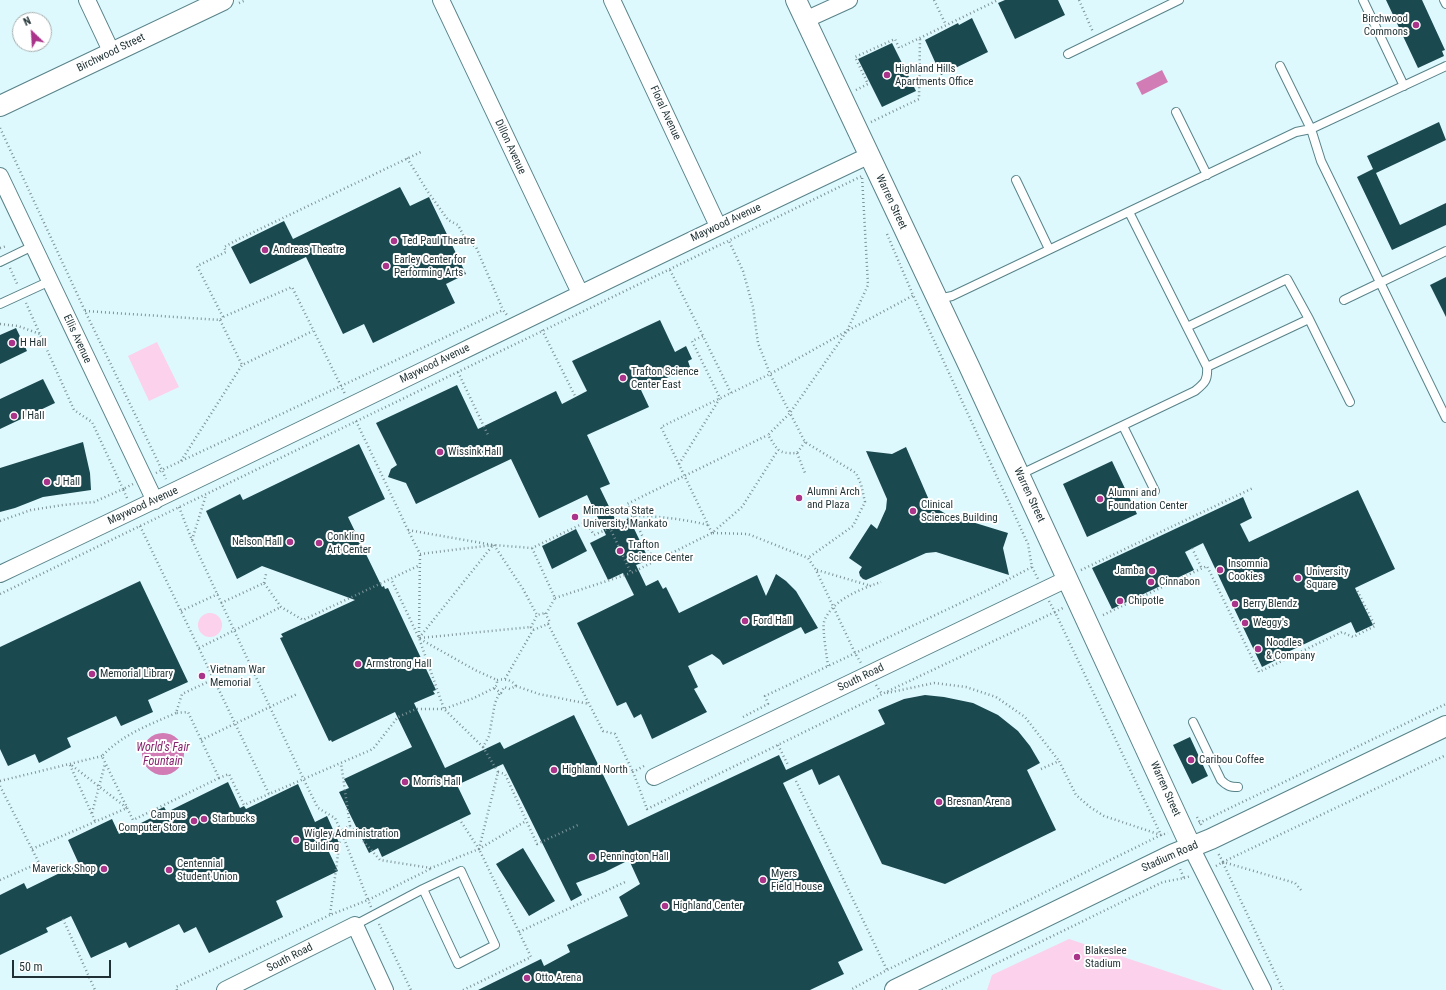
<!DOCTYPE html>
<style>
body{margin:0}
#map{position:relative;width:1446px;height:990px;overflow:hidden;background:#def9fd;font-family:"Roboto Condensed",sans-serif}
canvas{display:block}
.north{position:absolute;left:12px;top:12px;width:40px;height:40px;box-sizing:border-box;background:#fff;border:1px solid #a5adae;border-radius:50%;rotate:335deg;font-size:11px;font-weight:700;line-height:16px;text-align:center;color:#1f3134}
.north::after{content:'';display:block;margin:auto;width:14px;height:18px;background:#ab348b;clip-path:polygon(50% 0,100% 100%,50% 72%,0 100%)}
.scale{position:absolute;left:12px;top:960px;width:99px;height:18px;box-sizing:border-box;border:2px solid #1f3134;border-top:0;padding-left:5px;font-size:12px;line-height:14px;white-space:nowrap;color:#1f3134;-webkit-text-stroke:3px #fff;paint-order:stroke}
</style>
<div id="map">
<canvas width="1446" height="990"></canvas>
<div class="north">N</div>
<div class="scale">50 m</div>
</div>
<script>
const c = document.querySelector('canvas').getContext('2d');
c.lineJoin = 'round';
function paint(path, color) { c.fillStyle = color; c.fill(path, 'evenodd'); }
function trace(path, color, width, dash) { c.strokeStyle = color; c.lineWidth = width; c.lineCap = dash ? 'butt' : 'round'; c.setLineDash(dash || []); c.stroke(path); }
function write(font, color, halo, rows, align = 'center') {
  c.font = font + ' "Roboto Condensed",sans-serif'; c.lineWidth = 4; c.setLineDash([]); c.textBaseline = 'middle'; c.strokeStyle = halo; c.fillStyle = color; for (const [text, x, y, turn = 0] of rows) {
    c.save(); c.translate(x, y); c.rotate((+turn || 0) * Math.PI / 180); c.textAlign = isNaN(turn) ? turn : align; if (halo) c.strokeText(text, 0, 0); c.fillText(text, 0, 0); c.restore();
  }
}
paint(new Path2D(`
 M157,342L179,387L149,401L128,356Z
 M198 625a12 12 0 1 1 24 0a12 12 0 1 1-24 0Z
 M1069,939L1223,990H987L992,975Z`), '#fbd1eb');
paint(new Path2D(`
 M1162,70L1168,82L1142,95L1136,83Z
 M142 754a21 21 0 1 1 42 0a21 21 0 1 1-42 0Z`), '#d17cb5');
paint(new Path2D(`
 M1005,0H1058L1065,15L1015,39L998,3Z
 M1386,0H1422L1445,50L1442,51L1444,56L1418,68Z
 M972,18L988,52L941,75L925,40L958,23L959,25Z
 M892,43L916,91L882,107L858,59Z
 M1439,122L1446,140L1376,173L1400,225L1446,203V225L1392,250L1357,177L1373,169L1367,156Z
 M400,187L410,206L429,197L466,274L446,284L455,303L373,343L364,324L343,334L306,257L250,284L231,247L284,221L293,239Z
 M1446,277V317L1430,285Z
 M660,320L675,352L686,346L692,359L688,361L690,367L641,390L649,407L587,435L610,484L600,488L617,523L629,518L649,560L636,565L646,586L658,580L663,589L666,587L679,613L757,575L766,596L776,574L786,581L796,591L818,628L805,634L801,627L723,665L720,660L712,654L688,666L698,687L694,689L707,712L652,739L641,714L634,718L626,702L617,706L577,623L634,595L623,573L608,580L590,543L606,535L587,495L539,518L511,459L416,504L406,483L388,477L391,469L397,465L376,423L457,385L478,429L556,391L562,404L587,391L572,361Z
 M16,328L27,351L0,364V335Z
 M43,379L55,403L0,429V399Z
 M83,442L90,473L91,490L43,497L15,508L0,512V468Z
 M359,444L385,499L348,517L382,587L384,586L385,589L388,588L436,690L433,691L435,694L414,703L445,768L500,742L504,749L574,715L628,826L779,755L786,770L885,724L878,710L904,699L925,695L944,697L973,703L998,715L1018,731L1030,746L1040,763L1027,770L1056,830L945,884L882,864L839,775L819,785L812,769L783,783L863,950L838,962L844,974L810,990H478L541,959L544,966L570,952L567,945L628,916L619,897L640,884L629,860L605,872L576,883L582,895L571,901L503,764L457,785L471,814L382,857L378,848L369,853L339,792L349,788L344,779L412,747L395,712L332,742L331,740L329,741L280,638L283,637L281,634L355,600L262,566L237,579L206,511L240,494L243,500Z
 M906,447L929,500L936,508L946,514L1008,533L1003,548L1009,575L936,552L926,553L866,580L863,579L860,576L859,572L862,567L849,558L871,524L877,529L886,509L887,499L866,451L892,454Z
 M1112,461L1137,514L1087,537L1063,484Z
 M1358,490L1395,569L1355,588L1373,625L1356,633L1351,622L1275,658L1276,660L1262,667L1203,543L1185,552L1194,570L1112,609L1092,568L1243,497L1252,518L1240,524L1249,542Z
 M576,529L587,551L552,569L542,546Z
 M140,581L188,682L148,700L153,712L121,726L116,716L67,738L71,747L39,763L35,754L8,766L0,749V647Z
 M1190,737L1208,776L1192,784L1173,745Z
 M228,782L240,808L244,806L246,809L298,784L315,822L327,816L340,845L328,850L338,871L276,901L283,917L209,953L196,927L184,933L179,924L129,948L126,942L91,958L71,916L46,928L48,932L0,955V895L24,883L27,889L70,868L69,867L78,862L68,840L112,819L119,834L155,816L153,812L164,807L167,812Z
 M523,848L555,901L529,916L496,864Z`), '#1b4950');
const service = new Path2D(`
 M1363,0L1404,86
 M1444,0L1446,4
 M1068,54L1179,0
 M1280,66L1311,129L1321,161L1446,418
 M1176,112L1207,175
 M1016,180L1049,249
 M0,262L33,246
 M938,299L952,296L1296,132L1311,129L1446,66
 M1344,300L1446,251
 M0,304L50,281
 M1187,327L1287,279L1309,319
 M1207,367L1309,319L1350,402
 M1123,426L1155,491
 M1019,475L1195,391C1205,383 1208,380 1207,367L1129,212
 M1193,722L1221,780C1227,786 1230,787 1238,787
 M355,925L423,889L461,871L495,945L458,964L423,889`);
const minor = new Path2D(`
 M87,0L112,53
 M441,0L580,293
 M612,0L718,226
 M805,20L849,0
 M0,176L155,501
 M0,574C291,437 579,292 870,155
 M654,777L1067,579
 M1191,847L1263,990
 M225,990L355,925L385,990`);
const tertiary = new Path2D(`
 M796,0L969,366L1191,847
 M0,106L223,0
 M895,990L1174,854L1211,839L1446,726`);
trace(service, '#588389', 10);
trace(minor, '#588389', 18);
trace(tertiary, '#588389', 22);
trace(new Path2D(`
 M934,0L946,25
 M1079,0L1093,32
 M239,3L246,0
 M856,90L868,84L855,57L895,39L899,48L998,0
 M871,122L919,99L920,38
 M0,128L85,311L162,470L503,310L507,315
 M407,158L428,192L448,220L458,225L467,242L476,247L503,310
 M887,234L913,295L1028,544L1032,567L1038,579
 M0,248L7,246
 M10,268L18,286
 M670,270L703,336
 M85,311L220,320L223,317L292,287L345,394
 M223,317L197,266L226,252L224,247L239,239L423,151
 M220,320L242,365
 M0,324L18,326L40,334
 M542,330L575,396
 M458,372L488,435
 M356,421L408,530
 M805,442L797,453C777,454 778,450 768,435L790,413L805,442L856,473L861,484L865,502L853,526L808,558
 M797,453L805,473
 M181,461L242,365L313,331
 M679,464L720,398L692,341L703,336L731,393
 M156,473L162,470L166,479
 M127,498L123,489L133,484
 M179,507L192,540L303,778L318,808L335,818L341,831L350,826L341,763
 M0,521L31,510L63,505L94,502L123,489L92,422L74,410L26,303
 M140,526L269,794L373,749L398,717L416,709H444L419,638L391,579
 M610,528L633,516L627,504L768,435
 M712,533L661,427L770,374L790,413L847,331L914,295
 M713,533L748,534L808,558L816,570L855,653L861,663
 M192,540L206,495
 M494,545L523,589L537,615
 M532,548L555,598L546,614
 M1192,548L1202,569
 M654,561L633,516C658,516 683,519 708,525
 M817,570L871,586
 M1081,570L1253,488
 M264,583L266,574
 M0,594L862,176L868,285L847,331L770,374L758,343L753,307L743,271L729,241
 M555,598L631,573
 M1049,601L1055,612L1063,608
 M221,603L264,583L281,607L303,620L420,565
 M181,611L218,594
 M545,613L550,622L548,624L533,630L531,627L537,615Z
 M1103,615L1207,566L1259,672L1342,632L1353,637L1375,626L1357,590
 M548,624L603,731L615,734L633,772
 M419,636L420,554
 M419,638L493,545L408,530L420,554L493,545L532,548L586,522L594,535L610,528L631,573L712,533L742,507L778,450
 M420,638L531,627
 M420,639L475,670L497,680
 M199,648L281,607
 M828,666C827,657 822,629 824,622C831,600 861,589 881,582
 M214,679L182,694L176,713L188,712L219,778L229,774L244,805L269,794
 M505,679L533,630
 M497,680C505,679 511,679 516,686L510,689L504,687L501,693L494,688L497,685Z
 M876,685L882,694
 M516,686L539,694L589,704
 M494,688L474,698L444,709L483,747L489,736L495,703L500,692
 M887,693L934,683L966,687L996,697L1025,717L1059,761
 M176,713C149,725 123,734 102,756L133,820L219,778
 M743,717L768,704L765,696L988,590L1032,567
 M201,740L297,694
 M778,745L788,765
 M483,747L498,772L479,849L526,821
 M70,765L95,821
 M644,766L633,772L647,809L882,694L1055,612L1161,835L887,970L850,990
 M1041,769L1059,761L1076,795L1090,807L1104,816L1161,835L1168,833
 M498,772L505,774L537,844L578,825
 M0,781L102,756
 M796,781L887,970
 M0,786L39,863L0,880
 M92,813L105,764
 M1197,817L1202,826
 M1199,823L1446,704
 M350,826L380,860L431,868L479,849L460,820
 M341,831L368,900L330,915Z
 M32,849L127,808L70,764
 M1223,863L1283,990
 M1216,866L1223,862L1218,853
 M1184,878L1191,876
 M1301,890L1295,883L1223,862L1446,755
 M371,907L368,900L430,869
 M63,919L95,990
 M379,924L411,990
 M519,932L625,882
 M177,990L176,987L330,915
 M463,990L531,957L479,849
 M942,990L1163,882L1184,878L1180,869`), '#7d9397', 2.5, [1, 3]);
trace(service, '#fff', 8);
trace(minor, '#fff', 16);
trace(tertiary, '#fff', 20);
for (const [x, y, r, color] of [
 [1416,25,4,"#ab348b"],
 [887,75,4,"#ab348b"],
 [394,241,4,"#ab348b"],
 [265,250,4,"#ab348b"],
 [386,266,4,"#ab348b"],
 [12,343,4,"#ab348b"],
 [623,378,4,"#ab348b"],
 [14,416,4,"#ab348b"],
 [440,452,4,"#ab348b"],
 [47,482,4,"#ab348b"],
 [799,498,4,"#ab348b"],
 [1100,499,4,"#ab348b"],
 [913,511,4,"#ab348b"],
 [575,517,4,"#ab348b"],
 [290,542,4,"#ab348b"],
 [319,543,4,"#ab348b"],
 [620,551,4,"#ab348b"],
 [1220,570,4,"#ab348b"],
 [1152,571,4,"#ab348b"],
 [1298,578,4,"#ab348b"],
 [1151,582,4,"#ab348b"],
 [1120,601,4,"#ab348b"],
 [1235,604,4,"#ab348b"],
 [745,621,4,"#ab348b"],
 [1245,623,4,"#ab348b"],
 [1258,649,4,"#ab348b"],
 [358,664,4,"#ab348b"],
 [92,674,4,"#ab348b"],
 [202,676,4,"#ab348b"],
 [1191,760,4,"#ab348b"],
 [554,770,4,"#ab348b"],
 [405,782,4,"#ab348b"],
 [939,802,4,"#ab348b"],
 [204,819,4,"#ab348b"],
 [194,821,4,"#ab348b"],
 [296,840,4,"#ab348b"],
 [592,857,4,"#ab348b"],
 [104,869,4,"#ab348b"],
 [169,870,4,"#ab348b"],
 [763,880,4,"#ab348b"],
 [665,906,4,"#ab348b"],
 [1077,957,4,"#ab348b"],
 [527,978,4,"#ab348b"]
]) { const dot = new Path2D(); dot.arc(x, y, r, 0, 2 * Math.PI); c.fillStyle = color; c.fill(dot); trace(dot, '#fff', 1.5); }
write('11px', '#1f3134', '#fff', [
 ["Birchwood",1408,19,"right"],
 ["Commons",1408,32,"right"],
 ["Highland Hills",895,69],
 ["Apartments Office",895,82],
 ["Ted Paul Theatre",402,241],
 ["Andreas Theatre",273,250],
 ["Earley Center for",394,260],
 ["Performing Arts",394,273],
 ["H Hall",20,343],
 ["Trafton Science",631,372],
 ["Center East",631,385],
 ["I Hall",22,416],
 ["Wissink Hall",448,452],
 ["J Hall",55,482],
 ["Alumni Arch",807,492],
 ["and Plaza",807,505],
 ["Alumni and",1108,493],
 ["Foundation Center",1108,506],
 ["Clinical",921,505],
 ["Sciences Building",921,518],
 ["Minnesota State",583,511],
 ["University, Mankato",583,524],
 ["Conkling",327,537],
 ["Art Center",327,550],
 ["Nelson Hall",282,542,"right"],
 ["Trafton",628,545],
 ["Science Center",628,558],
 ["Insomnia",1228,564],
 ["Cookies",1228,577],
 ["Jamba",1144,571,"right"],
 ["University",1306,572],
 ["Square",1306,585],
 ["Cinnabon",1159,582],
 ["Chipotle",1128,601],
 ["Berry Blendz",1243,604],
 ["Ford Hall",753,621],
 ["Weggy's",1253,623],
 ["Noodles",1266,643],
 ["& Company",1266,656],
 ["Armstrong Hall",366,664],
 ["Vietnam War",210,670],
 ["Memorial",210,683],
 ["Memorial Library",100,674],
 ["Caribou Coffee",1199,760],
 ["Highland North",562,770],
 ["Morris Hall",413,782],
 ["Bresnan Arena",947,802],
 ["Campus",186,815,"right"],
 ["Computer Store",186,828,"right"],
 ["Starbucks",212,819],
 ["Wigley Administration",304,834],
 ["Building",304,847],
 ["Pennington Hall",600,857],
 ["Centennial",177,864],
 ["Student Union",177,877],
 ["Maverick Shop",96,869,"right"],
 ["Myers",771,874],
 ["Field House",771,887],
 ["Highland Center",673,906],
 ["Blakeslee",1085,951],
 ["Stadium",1085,964],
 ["Otto Arena",535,978]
], 'left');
write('11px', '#1f3134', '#fff', [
 ["Birchwood Street",111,53,-26],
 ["Floral Avenue",665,113,65],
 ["Dillon Avenue",510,147,65],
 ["Warren Street",891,202,65],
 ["Maywood Avenue",726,223,-25],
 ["Ellis Avenue",77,339,65],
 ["Maywood Avenue",435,364,-26],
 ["Warren Street",1029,495,65],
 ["Maywood Avenue",143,506,-25],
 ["South Road",861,678,-26],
 ["Warren Street",1165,789,66],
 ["Stadium Road",1170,857,-24],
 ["South Road",290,958,-27]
]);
write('italic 12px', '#87236d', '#fff', [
 ["World's Fair",163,748],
 ["Fountain",163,762]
]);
</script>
